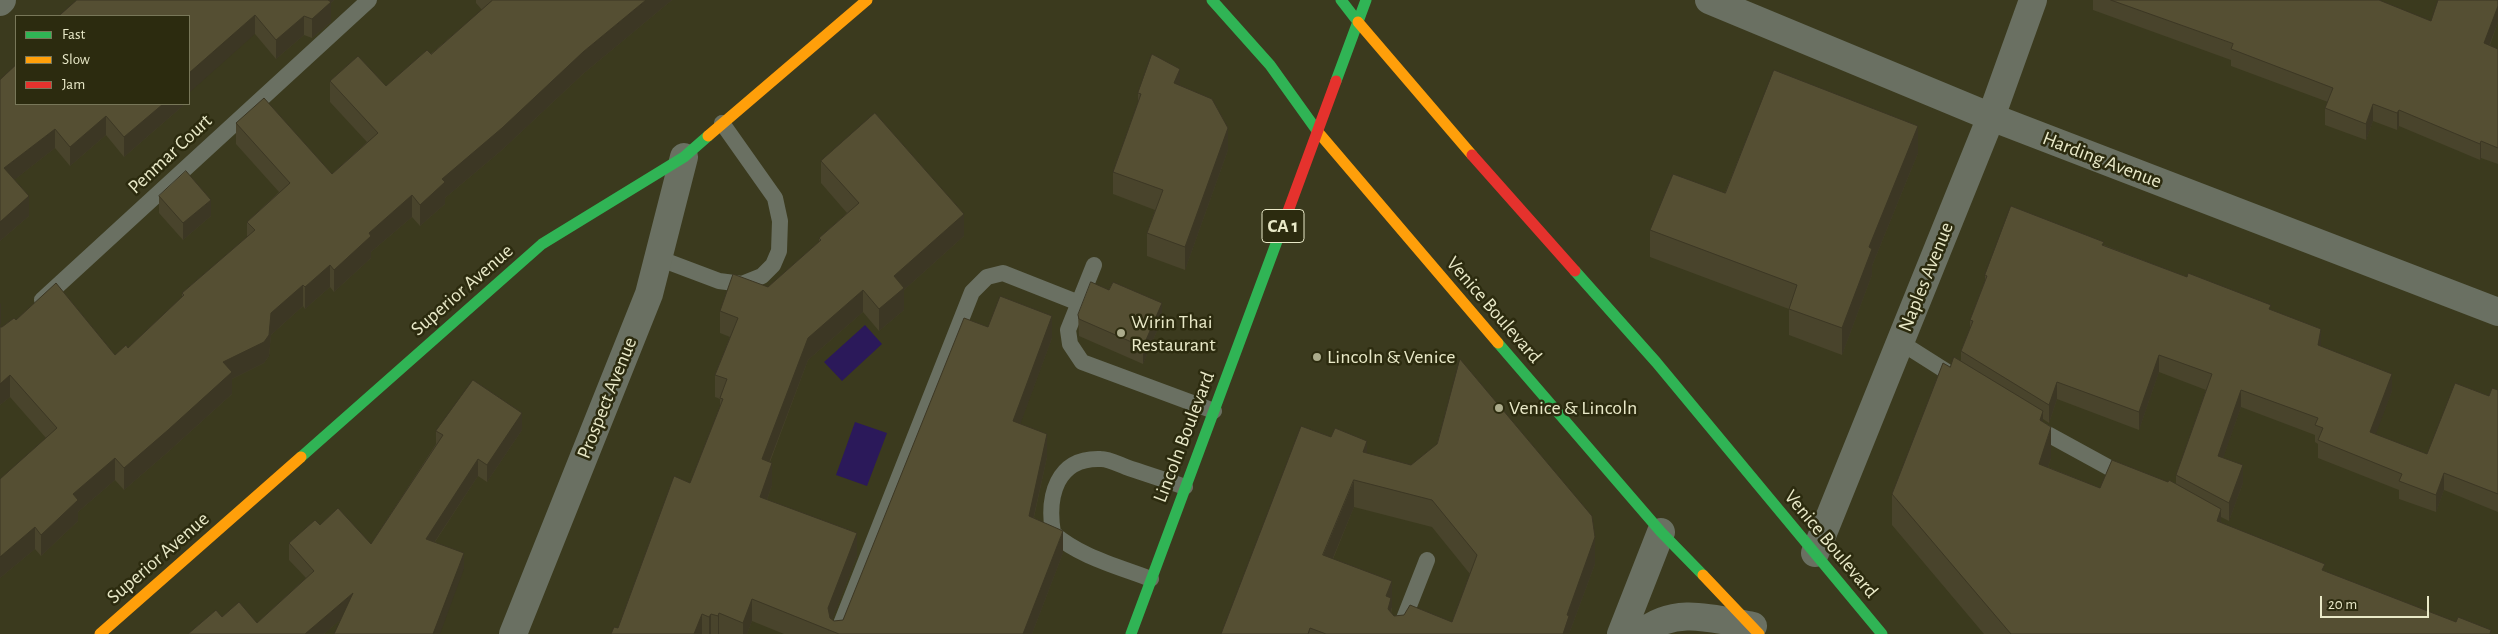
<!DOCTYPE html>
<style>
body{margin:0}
#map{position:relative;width:2498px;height:634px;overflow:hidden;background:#3b3a1e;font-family:"Alegreya Sans",sans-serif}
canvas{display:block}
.legend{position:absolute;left:15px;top:15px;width:175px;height:90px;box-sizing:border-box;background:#2c2b0f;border:1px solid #787759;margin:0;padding:6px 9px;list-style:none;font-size:15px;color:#e9e9c8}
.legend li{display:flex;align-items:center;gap:10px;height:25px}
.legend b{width:25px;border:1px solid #787759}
.scale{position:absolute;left:2320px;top:596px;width:109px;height:22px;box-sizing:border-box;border:2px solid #e9e9c8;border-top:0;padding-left:6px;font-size:15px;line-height:18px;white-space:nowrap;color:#e9e9c8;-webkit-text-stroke:4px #2c2b0f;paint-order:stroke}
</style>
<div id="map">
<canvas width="2498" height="634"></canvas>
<ul class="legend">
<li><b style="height:6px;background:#30b455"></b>Fast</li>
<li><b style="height:6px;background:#ff9f0a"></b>Slow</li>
<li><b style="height:6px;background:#e5322d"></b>Jam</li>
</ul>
<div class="scale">20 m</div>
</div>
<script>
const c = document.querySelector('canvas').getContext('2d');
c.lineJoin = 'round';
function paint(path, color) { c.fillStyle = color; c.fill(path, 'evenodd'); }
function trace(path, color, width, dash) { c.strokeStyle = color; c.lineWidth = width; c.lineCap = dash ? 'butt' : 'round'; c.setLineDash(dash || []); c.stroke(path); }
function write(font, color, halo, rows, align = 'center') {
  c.font = font + ' "Alegreya Sans",sans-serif'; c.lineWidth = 5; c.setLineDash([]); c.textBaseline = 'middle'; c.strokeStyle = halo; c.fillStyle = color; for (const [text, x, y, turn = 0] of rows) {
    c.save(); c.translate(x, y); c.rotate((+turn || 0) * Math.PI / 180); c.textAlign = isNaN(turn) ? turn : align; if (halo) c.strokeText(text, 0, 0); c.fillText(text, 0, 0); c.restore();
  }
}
paint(new Path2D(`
 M865,325L882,344L842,381L824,362Z
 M855,422L887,433L867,486L836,475Z`), '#2b195a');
trace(new Path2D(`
 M658,258L719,281L742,284L762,276L773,265L779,251L780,221L775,198L722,123
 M1094,265L1068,330L1070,344L1082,362L1214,411
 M42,300L369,0
 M1900,342L1960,380
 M2033,426L2128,478
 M1151,579C1117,566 1080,557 1053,533C1047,497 1056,457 1101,459C1109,459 1118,464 1126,467C1146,474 1166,480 1185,487
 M837,634L972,292L987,277L1003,273L1079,303
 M1398,634L1427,560`), '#6a7062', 16);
trace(new Path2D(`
 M1709,0L1991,117L2498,312
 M0,2L2,0
 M1815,553L1991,117L2033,0
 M513,634L649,294L684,157
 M1621,634L1661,532
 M1641,634C1674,605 1714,619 1753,626`), '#6a7062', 28);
trace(new Path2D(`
 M1212,0L1270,65L1318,132
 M1341,0L1358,22
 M1336,81L1366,0
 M1575,271L1656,362L1882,634
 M1498,343L1661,532L1703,575
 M301,457L542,244L684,157L708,136
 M1131,634L1280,233`), '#30b455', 11);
trace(new Path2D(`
 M1358,22L1472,155
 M1318,132L1498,343
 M708,136L867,0
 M1703,575L1759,634
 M100,634L301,457`), '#ff9f0a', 11);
trace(new Path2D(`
 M1472,155L1575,271
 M1280,233L1336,81`), '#e5322d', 11);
paint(new Path2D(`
 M77,0H334L331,3V22L312,38L304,35L276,59L255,34Z
 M476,0H672L583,74L502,150L445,198V204L420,226L412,217L371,252V258L334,292L330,287L305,309L303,306L271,335L269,356L264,363L232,379V394L168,452L124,490L115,480L78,512V521L41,556L35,549L0,578L46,438L10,397L0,405V327H2L16,320L115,355L128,348L182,297V293L247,238V222L279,192L236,144V123L332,174L367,142L330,102V81L386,86L431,54L482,10L476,3Z
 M2093,0H2381V1L2431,21L2498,0V22L2490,45L2498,49V164L2481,158L2480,160L2399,126L2397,130L2373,121L2366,140L2325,125V108L2328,102L2231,66V60L2093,10Z
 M0,80L16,104H185L124,157L106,135L70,166L55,148L14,180L29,216L0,241Z
 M1180,86L1228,150L1185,270L1147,256V233L1155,210L1113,194V172L1138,103V93Z
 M1918,153L1872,266V275L1842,355L1789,335V309L1650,257V230L1725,193Z
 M821,161L964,236L904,290V310L879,331L863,312L808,360L770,462L772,485L767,500L857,556L832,620L834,621L843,620L988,327L1052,338L1020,424L1047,457L1034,517L1063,553L1032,634H784L752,621L747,634H611L618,628L690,483L720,407V399L715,397V375L730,337L720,333V311L768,287L819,242V238L847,213L821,183Z
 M159,196L211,216L183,240L159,213Z
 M2104,245L2271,310L2321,346L2392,391L2375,435L2427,454L2489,396L2498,390V512L2444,490L2436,512L2399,499V490L2318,458V444L2315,442V435L2241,407L2223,458L2243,483L2229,521L2221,517V523L2325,572L2456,622L2491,634H1984L1892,525V494L1950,367L1961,361V351L1970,328V320L1985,281V275ZM2159,372L2206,390L2176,475V484L2168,482L2100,488L2048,467L2051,458L2043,422V419L2049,423L2057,399L2139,430Z
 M1109,290L1162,319L1143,364L1079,336L1078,315Z
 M522,430L487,482L478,476L435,542L464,569L340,620L324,634H188L222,617L257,623L306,578L289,560V543L320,525L371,544L436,444V431Z
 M1367,453L1595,564L1569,634H1221ZM1354,507L1432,527L1470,574L1452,622L1394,616L1391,613L1392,607L1333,559Z`), '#49442c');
paint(new Path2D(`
 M322,0H334L331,3V22L312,38V19Z
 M646,0H672L583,74L502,150L445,198V204L420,226V205L442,179L583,52Z
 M2498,6V22L2484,59V43Z
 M255,15V34L189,93V73Z
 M304,16V35L276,59V40Z
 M1180,69V92L1174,83Z
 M163,104H185L124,157V137Z
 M2373,104V121L2366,140V124Z
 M2399,110V126L2397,130V113Z
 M106,116V135L70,166V147Z
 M1918,126V153L1872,266V275L1842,355V328L1869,247Z
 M1228,128V150L1185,270V247Z
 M55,129V148L4,188V168Z
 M2481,141V158L2480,160V144Z
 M412,195V217L371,252V258L334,292V270L369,233Z
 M29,196V216L0,241V222Z
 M211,200V216L183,240V223Z
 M964,214V236L904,290V310L879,331V309L894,276Z
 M330,265V287L305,309V287Z
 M303,285V306L271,335L269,356L264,363L232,379V394L168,452L124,490V468L223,362L271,313Z
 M863,290V312L808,360L762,481V459L808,338Z
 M1,303V324L0,325V304Z
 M1162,303V319L1143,364V347Z
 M1052,316V338L1013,444V421Z
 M2321,329V346L2318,345Z
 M2159,355V372L2139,430V412Z
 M2392,374V391L2370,450V432Z
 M10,375V397L0,405V384Z
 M2057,382V399L2049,423V405Z
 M2241,390V407L2218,473V456Z
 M2043,411V442L2040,420Z
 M522,413V430L487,482V465Z
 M2051,427V458L2039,494V464Z
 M1047,434V457L1029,538V516Z
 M1367,441V468L1363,452Z
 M115,458V480L78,512V521L41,556V535L73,494Z
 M478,459V476L426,555V539Z
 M772,463V485L760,520V497Z
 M2243,465V483L2229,521V503Z
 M2444,473V490L2436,512V495Z
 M1354,480V507L1323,582V555Z
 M2221,509V539L2217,521Z
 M35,527V549L0,578V557Z
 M1063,531V553L1032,634H1023Z
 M857,533V556L828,631V608Z
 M1595,537V564L1569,634H1563L1567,615Z
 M464,553V569L440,634H433Z
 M1392,581V607L1391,610V625L1386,596Z
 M353,593V609L324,634H305Z
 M752,599V621L747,634H743V623Z
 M719,613V634H718V616Z
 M702,614V634H694Z
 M711,614V634H709V617Z`), '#3c3724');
const building = new Path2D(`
 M77,0H328L331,2L312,19L304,16L276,40L255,15L189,73V16H59Z
 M493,0H646L583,52L502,128L442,179L445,182L420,205L412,195L369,233L371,236L334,270L330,265L305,287L303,285L271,313L269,335L264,342L223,362L232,372L168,430L124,468L115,458L73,494L78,500L41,535L35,527L0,557V479L57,428L10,375L0,384V327H2L14,318L16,320L56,283L115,355L126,345L128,348L184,295L182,293L255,230L247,222L290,183L236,123L264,98L332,174L378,133L330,81L358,56L386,86L427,50L431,54Z
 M2111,0H2379L2431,21L2438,0H2498V6L2484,43L2498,49V148L2481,141L2480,144L2399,110L2397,113L2373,104L2366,124L2325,108L2333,88L2231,49L2233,44Z
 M1152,54L1180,69L1174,83L1212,99L1228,128L1185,247L1147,233L1163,190L1113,172L1141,94L1138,93Z
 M16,65V104H163L124,137L106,116L70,147L55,129L4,168L29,196L0,222V80Z
 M1774,70L1918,126L1869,247L1872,249L1842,328L1789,309L1797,285L1650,230L1673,174L1725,193Z
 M875,113L964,214L894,276L904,288L879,309L863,290L808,338L762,459L772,463L760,497L857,533L828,608L830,618L834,621L843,620L964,318L988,327L1000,296L1052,316L1013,421L1047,434L1029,516L1063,531L1023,634H839L752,599L743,623L719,613L718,616L711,614L709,617L702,614L694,634H611L614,627L618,628L674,476L690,483L723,399L720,398L727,379L715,375L738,318L720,311L733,274L768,287L821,240L819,238L859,203L821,161Z
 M186,171L211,200L183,223L159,196Z
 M2011,206L2104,242L2102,245L2187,277L2188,273L2271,305L2269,309L2321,329L2318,345L2392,374L2370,432L2427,454L2455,383L2489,396L2492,388L2498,390V494L2444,473L2436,495L2399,481L2402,474L2318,440L2323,428L2315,425L2318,418L2241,390L2218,456L2243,465L2229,503L2176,475L2212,374L2159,355L2139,412L2057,382L2049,405L1961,351L1973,321L1970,320L1987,276L1985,275Z
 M1091,282L1109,290L1113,282L1162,303L1143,347L1079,319L1078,315Z
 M1954,357L2043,411L2040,420L2051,427L2039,464L2100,488L2112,460L2168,482L2169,480L2221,509L2217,521L2325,564L2322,570L2456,622L2458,617L2491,630L2490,634H2011L1892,494L1943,363L1950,367Z
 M1460,359L1592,516L1595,537L1567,615L1569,616L1563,634H1326L1310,628L1308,634H1221L1301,426L1331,437L1335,428L1367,441L1363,452L1411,465L1437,444ZM1354,480L1432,500L1477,555L1452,622L1410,605L1404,615L1394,616L1388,609L1391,598L1386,596L1392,581L1323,555Z
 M473,380L522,413L487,465L478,459L426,539L464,553L433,634H334L353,593L305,634H188L216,610L222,617L239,602L257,623L314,571L289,543L315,520L320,525L338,508L371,544L443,435L436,431Z`);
paint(building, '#554f33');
trace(building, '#3c3724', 1);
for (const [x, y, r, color] of [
 [1121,333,5,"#acac8c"],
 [1317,357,5,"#acac8c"],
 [1499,408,5,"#acac8c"]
]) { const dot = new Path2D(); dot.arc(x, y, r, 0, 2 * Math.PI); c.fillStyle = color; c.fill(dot); trace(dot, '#2c2b0f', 2); }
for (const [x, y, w] of [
 [1283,226,42]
]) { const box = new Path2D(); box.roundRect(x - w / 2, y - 16.5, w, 33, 4); c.fillStyle = '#2c2b0f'; c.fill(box); trace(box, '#e9e9c8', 1); }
write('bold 19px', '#e9e9c8', null, [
 ["CA 1",1283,226]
]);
write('20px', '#e9e9c8', '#2c2b0f', [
 ["Penmar Court",170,154,-43],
 ["Harding Avenue",2102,160,21],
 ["Naples Avenue",1926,277,-68],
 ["Superior Avenue",462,290,-41],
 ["Venice Boulevard",1494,310,49],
 ["Prospect Avenue",607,398,-68],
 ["Lincoln Boulevard",1184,437,-69],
 ["Venice Boulevard",1831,544,50],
 ["Superior Avenue",158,558,-41]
]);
write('20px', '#e9e9c8', '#2c2b0f', [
 ["Wirin Thai",1131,322],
 ["Restaurant",1131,345],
 ["Lincoln & Venice",1327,357],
 ["Venice & Lincoln",1509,408]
], 'left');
</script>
